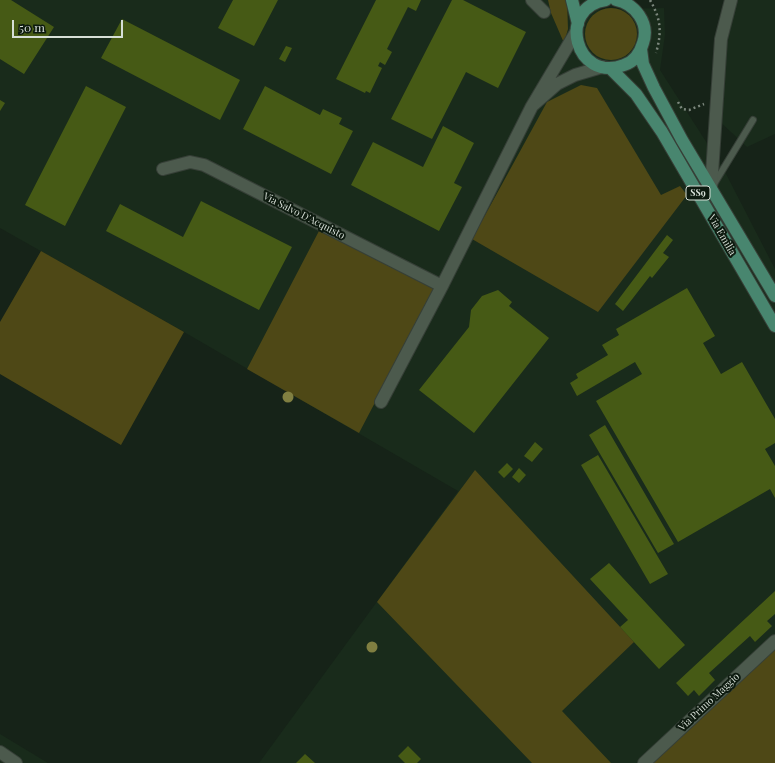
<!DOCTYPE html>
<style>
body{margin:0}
#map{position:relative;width:775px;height:763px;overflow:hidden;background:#162318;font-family:"Playfair Display",serif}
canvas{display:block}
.scale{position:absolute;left:12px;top:20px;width:111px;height:18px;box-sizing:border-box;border:2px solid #d7dfd7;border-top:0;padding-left:5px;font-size:12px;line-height:14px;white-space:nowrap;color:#d7dfd7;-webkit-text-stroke:3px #0d1a0f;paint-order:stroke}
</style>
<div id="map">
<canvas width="775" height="763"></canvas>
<div class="scale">50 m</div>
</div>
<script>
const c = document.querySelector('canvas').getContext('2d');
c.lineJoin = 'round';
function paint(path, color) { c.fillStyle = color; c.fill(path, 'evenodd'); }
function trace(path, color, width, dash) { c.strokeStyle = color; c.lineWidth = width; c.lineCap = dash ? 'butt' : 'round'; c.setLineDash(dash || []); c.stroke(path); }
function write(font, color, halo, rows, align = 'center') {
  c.font = font + ' "Playfair Display",serif'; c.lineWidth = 4; c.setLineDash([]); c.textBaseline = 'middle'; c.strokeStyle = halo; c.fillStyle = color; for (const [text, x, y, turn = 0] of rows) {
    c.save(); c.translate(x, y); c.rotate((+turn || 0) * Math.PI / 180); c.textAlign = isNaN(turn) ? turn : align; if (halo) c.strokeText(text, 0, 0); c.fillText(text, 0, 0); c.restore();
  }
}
paint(new Path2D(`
 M0,0H591L596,7L601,10L608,8L620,9L664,8L665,35L660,70L723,168L775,269V639L650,763H259L458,491L184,332L0,228Z
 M734,0H775V134L747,147L716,118L722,45Z
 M0,734L48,763H0Z`), '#192b1b');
paint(new Path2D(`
 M548,0H567L568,29L564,43L551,13Z
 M585 34a26 26 0 1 1 52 0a26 26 0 1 1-52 0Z
 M581,85L597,88L661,195L680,186L687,195L598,312L472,239L547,102Z
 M319,231L435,288L359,433L247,369Z
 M41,251L184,332L121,445L0,374V322Z
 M475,470L634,642L562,711L611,763H532L377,602Z
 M775,639V763H650Z`), '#4e4816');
paint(new Path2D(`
 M0,0H11L54,27L24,74L0,59Z
 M233,0H278L254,46L218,28Z
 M376,0H421L416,11L408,7L387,49L392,52L385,65L380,62L378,66L382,68L370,93L366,91L365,93L336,79Z
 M452,0H463L526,32L498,88L466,72L432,139L391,119Z
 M122,19L240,80L220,120L101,58Z
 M286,46L292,48L285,62L279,59Z
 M86,86L126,107L65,226L25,205Z
 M265,86L320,115L323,109L342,118L339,124L353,131L331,174L243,129Z
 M0,100L5,103L0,111Z
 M443,126L474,143L454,183L462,187L439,231L351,185L373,142L423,167Z
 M201,201L292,247L259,310L106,231L120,204L183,237Z
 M667,235L673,240L663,253L669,257L652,278L650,276L623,311L615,304Z
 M687,288L715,336L703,343L721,374L742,362L775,419V443L765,449L775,466V498L770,489L678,542L596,401L642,374L635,362L577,396L570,383L578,378L576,374L608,355L602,345L619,335L616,329Z
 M498,290L512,302L509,306L549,338L474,433L419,390L469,327L471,310L482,296Z
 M605,425L674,544L658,553L589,435Z
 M535,442L543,449L532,462L524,456Z
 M598,455L668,574L650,584L581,465Z
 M507,463L513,469L504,478L498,472Z
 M519,468L526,475L519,483L512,477Z
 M609,563L685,645L659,669L620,627L628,620L590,579Z
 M775,591V614L767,621L772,626L755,642L750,636L709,673L715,680L699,696L694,690L688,696L676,683Z
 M408,746L421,759L417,763H405L398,756Z
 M305,754L315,763H296Z`), '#465a15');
const service = new Path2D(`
 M714,184L753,120`);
const minor = new Path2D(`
 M532,0L544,12
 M576,32L532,106L557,84L575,75L602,67
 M163,169L190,162L204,165L442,286
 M711,188L721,39L731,0
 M381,402L442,286L532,106
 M0,752L16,763
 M644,763L775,641`);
const primary = new Path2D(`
 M572,0L578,24
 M606,0C556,7 575,84 624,65C634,62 640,53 643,43C650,23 635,4 616,0
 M641,49L643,64L654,88L682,140L775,296
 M610,68L636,94L662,132L775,326`);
trace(service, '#363f37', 8);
trace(minor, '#363f37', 14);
trace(primary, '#363f37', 14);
trace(new Path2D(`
 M650,0C661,19 662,32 656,53
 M678,102L682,109L689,110L704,104`), '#7c877d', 2.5, [2, 3]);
trace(service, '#4c5a4d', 6);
trace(minor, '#4c5a4d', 12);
trace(primary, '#48866f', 12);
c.fillStyle = '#807f41';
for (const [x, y] of [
 [288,397],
 [372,647]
]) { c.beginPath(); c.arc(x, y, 5.5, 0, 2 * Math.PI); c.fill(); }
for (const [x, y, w] of [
 [698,193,24]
]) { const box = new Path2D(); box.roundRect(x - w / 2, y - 7, w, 14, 3); c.fillStyle = '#0d1a0f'; c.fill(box); trace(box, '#d7dfd7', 1); }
write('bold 9px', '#d7dfd7', null, [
 ["SS9",698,193]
]);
write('10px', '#d7dfd7', '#0d1a0f', [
 ["Via Salvo D'Acquisto",304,216,27],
 ["Via Emilia",722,235,60],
 ["Via Primo Maggio",709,702,-43]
]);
</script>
